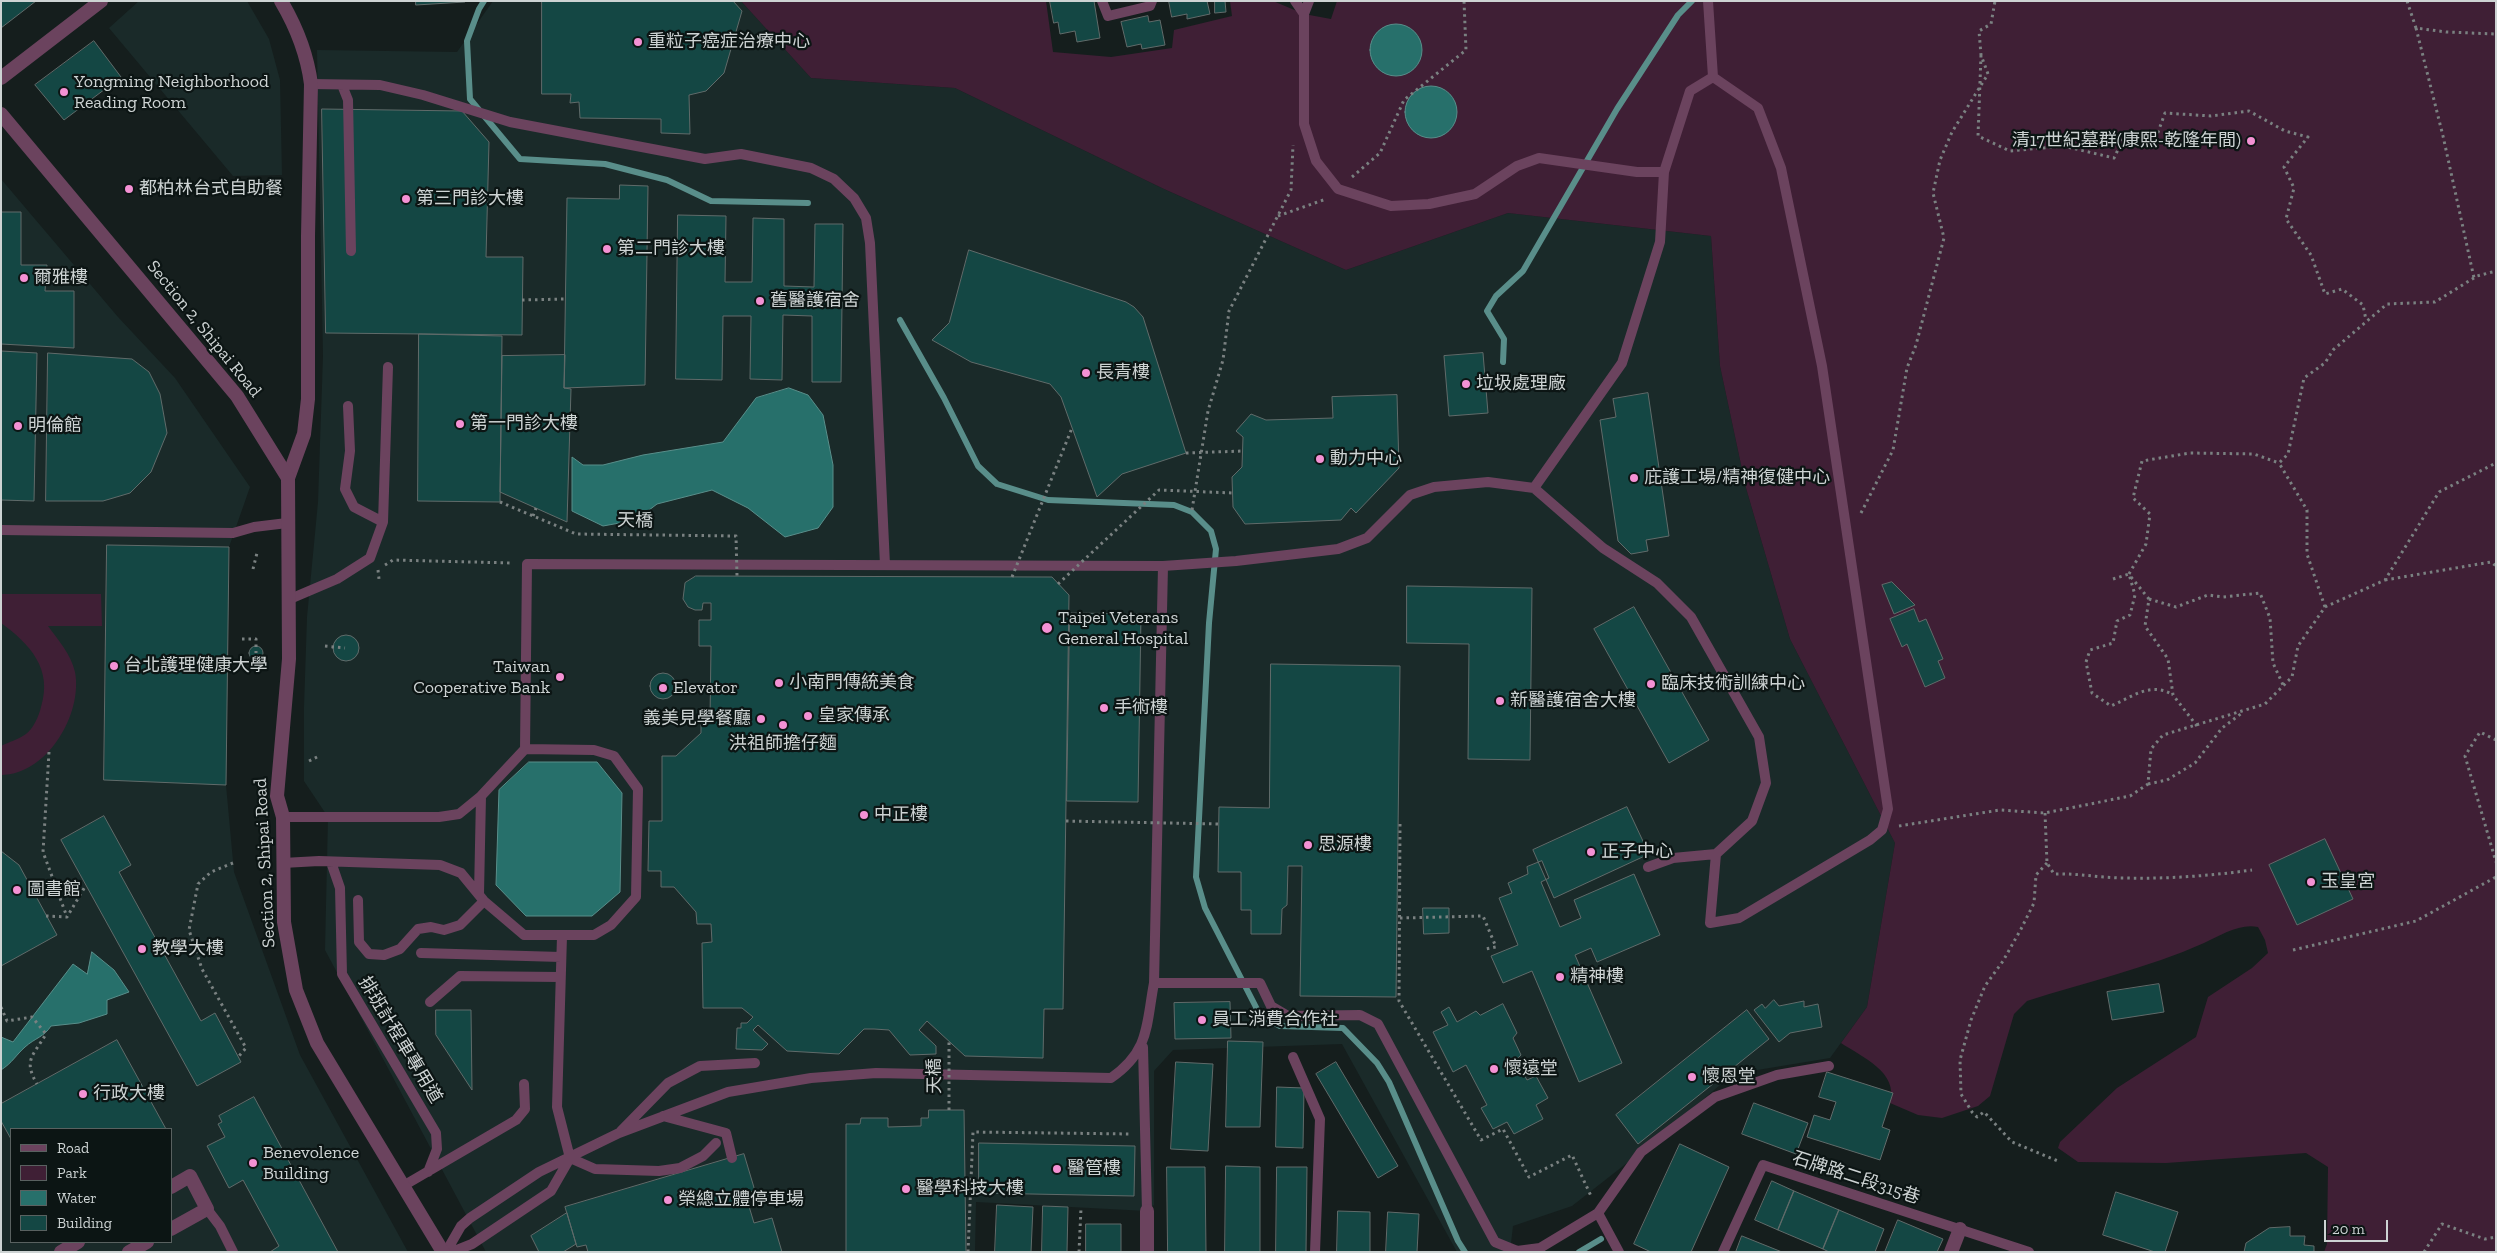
<!DOCTYPE html>
<meta charset="utf-8">
<style>
body{margin:0}
#map{position:relative;width:2497px;height:1253px;overflow:hidden;background:#151e1d;font-family:"Zilla Slab",serif}
canvas{display:block}
.frame{position:absolute;inset:0;border:2px solid #cdd3d3;pointer-events:none}
.legend{position:absolute;left:10px;top:1128px;width:162px;height:115px;box-sizing:border-box;background:#0c1514;border:1px solid #596160;margin:0;padding:6px 9px;list-style:none;font-size:15px;color:#cdd3d3}
.legend li{display:flex;align-items:center;gap:10px;height:25px}
.legend b{width:25px;border:1px solid #596160}
.scale{position:absolute;left:2324px;top:1220px;width:64px;height:22px;box-sizing:border-box;border:2px solid #cdd3d3;border-top:0;padding-left:6px;font-size:15px;line-height:18px;white-space:nowrap;color:#cdd3d3;-webkit-text-stroke:4px #0c1514;paint-order:stroke}
</style>
<div id="map">
<canvas width="2497" height="1253"></canvas>
<div class="frame"></div>
<ul class="legend">
<li><b style="height:6px;background:#6b435e"></b>Road</li>
<li><b style="height:14px;background:#3f1f35"></b>Park</li>
<li><b style="height:14px;background:#27706b"></b>Water</li>
<li><b style="height:14px;background:#144744"></b>Building</li>
</ul>
<div class="scale">20 m</div>
</div>
<script>
const c = document.querySelector('canvas').getContext('2d');
c.lineJoin = 'round';
function paint(path, color) { c.fillStyle = color; c.fill(path, 'evenodd'); }
function trace(path, color, width, dash) { c.strokeStyle = color; c.lineWidth = width; c.lineCap = dash ? 'butt' : 'round'; c.setLineDash(dash || []); c.stroke(path); }
function write(font, color, halo, rows, align = 'center') {
  c.font = font + ' "Zilla Slab","Noto Sans TC",serif'; c.lineWidth = 4.5; c.setLineDash([]); c.textBaseline = 'middle'; c.strokeStyle = halo; c.fillStyle = color; for (const [text, x, y, turn = 0] of rows) {
    c.save(); c.translate(x, y); c.rotate((+turn || 0) * Math.PI / 180); c.textAlign = isNaN(turn) ? turn : align; if (halo) c.strokeText(text, 0, 0); c.fillText(text, 0, 0); c.restore();
  }
}
paint(new Path2D(`
 M139,1H247L269,39L280,80L282,175L233,176L109,28Z
 M493,1H741L811,78L955,88L1164,189L1346,270L1508,213L1711,236L1720,366L1746,488L1790,639L1895,843L1867,1007L1830,1058L1733,1074L1641,1152L1572,1206L1513,1226L1510,1252H1457L1342,1044L1173,1050L1154,1071V1205L1147,1211L976,1202L975,1252H486L325,950L328,817L304,781V707L307,617L318,502L323,356L317,50L457,52Z
 M1,179L118,317L175,378L250,487L229,547L226,785L234,872L300,1055L408,1252H1ZM11,1129H171V1242H11Z`), '#1a2a29');
paint(new Path2D(`
 M741,1H1046L1053,52L1111,57L1172,48L1174,30L1232,16L1230,1H1273L1304,14L1331,19L1337,1H2496V1252H2324L2327,1244L2328,1167L2306,1153L2166,1163L2078,1162L2058,1148L2060,1142L2117,1088L2196,1037L2208,997L2252,968L2268,953L2265,940L2258,927C2240,923 2221,935 2204,943C2148,968 2086,982 2027,1001L2014,1014L1990,1096L1978,1106L1942,1118L1918,1115L1890,1103C1899,1072 1862,1057 1841,1043L1867,1007L1895,843L1790,639L1746,488L1720,366L1711,236L1508,213L1346,270L1164,189L955,88L811,78ZM1417,35L1421,51L1370,54L1373,37ZM1448,92L1457,107L1410,127L1406,112L1410,96Z
 M1,594H101L102,626H48C58,640 71,654 75,672C83,714 47,775 1,775V746C9,742 19,739 26,734C33,729 39,716 41,707C53,669 30,644 1,623Z`), '#3f1f35');
const water = new Path2D(`
 M1370 50a26 26 0 1 1 52 0a26 26 0 1 1-52 0Z
 M1405 112a26 26 0 1 1 52 0a26 26 0 1 1-52 0Z
 M789,388L808,395L823,415L833,465V507L818,528L785,537L748,508L712,490L657,504L636,520L603,526L572,511V457L583,465H603L643,455L723,442L756,398Z
 M529,762H597L622,793L620,892L592,916H526L496,885L499,790Z
 M92,952L114,970L129,992L107,1000V1014L79,1023L51,1026C44,1037 35,1038 25,1047C16,1055 12,1063 1,1070V1037L13,1042L73,964L87,974Z`);
paint(water, '#27706b');
trace(water, '#598e8a', 1);
trace(new Path2D(`
 M484,1L479,9L467,41L470,99L520,159L605,164L667,180L711,201L808,203
 M900,320L944,398L978,466L997,484L1048,500L1174,505L1192,512L1211,531L1216,549L1209,623L1196,877L1205,908L1260,1015L1280,1026L1343,1028L1377,1063L1389,1082L1458,1241L1465,1252
 M1503,362L1504,339L1487,311L1496,296L1523,271L1617,109L1678,15L1692,1
 M1579,1252L1601,1239`), '#598e8a', 6);
const building = new Path2D(`
 M1,1H36L1,28Z
 M416,1H465V2L416,5Z
 M542,1H733L742,11L724,73L706,91L689,95L690,134L661,133V119L580,118L579,102L570,103L571,94H542Z
 M1050,1H1094L1100,38L1077,42L1075,31L1060,34L1058,22L1054,23Z
 M1169,1H1207L1210,14L1187,19V14L1172,17Z
 M1215,1H1225L1226,12L1215,13Z
 M1148,16L1149,22L1160,20L1165,45L1142,49L1141,44L1127,47L1121,22Z
 M94,41L121,77L64,120L35,85Z
 M322,109L462,111L489,142L486,257H523L522,335L326,333Z
 M620,185L648,186L645,385L564,388L567,198L619,199Z
 M1,212H21V265H47L45,291H74V348L1,344Z
 M678,215L726,216L725,282H752L753,218L784,219V286L814,287L815,224H843L841,382H812V316L783,315L782,380L750,379L751,316H723L722,380L676,379Z
 M969,250L1126,302L1134,307L1143,317L1186,453L1122,474L1097,497L1061,397L1050,384L971,362L932,340L949,323Z
 M419,334L502,336L500,502L418,501Z
 M1,351L37,353L34,501L1,500Z
 M48,353L132,359L149,372L160,394L167,433L151,472L130,493L103,501H46Z
 M1483,353L1488,413L1449,416L1444,356Z
 M565,355L564,388L571,389L567,522L500,492L502,356Z
 M1648,393L1669,536L1646,540L1648,551L1631,554L1618,541L1600,420L1616,417L1613,399Z
 M1397,395L1399,468L1356,513L1351,508L1341,520L1245,524L1233,507L1232,477L1242,467L1243,437L1236,431L1251,414L1266,420L1333,418L1332,397Z
 M107,545L229,547L226,785L104,780Z
 M696,576L1052,577L1069,595L1063,1009H1044L1043,1058L965,1056L927,1021L919,1030L936,1046V1054L910,1055L889,1030L874,1029H864L839,1054L787,1051L758,1025L753,1030L768,1044L762,1050L736,1049L737,1028H741V1023H747L753,1017L742,1008H703L702,943L712,942L711,924H697L696,912L674,887H661V871H648L649,821H662V756H676L701,733V720H710L711,646H699V620H711V603H703L702,610H695L688,607L683,599L685,583Z
 M1892,582L1915,605L1894,614L1882,585Z
 M1407,586L1532,588L1530,760L1468,759L1469,644L1407,643Z
 M1634,607L1709,740L1669,763L1594,629Z
 M1914,609L1919,622L1926,619L1943,659L1938,661L1945,678L1925,687L1907,644L1902,647L1890,619Z
 M1070,613L1141,614L1138,802L1067,801Z
 M333 648a13 13 0 1 1 26 0a13 13 0 1 1-26 0Z
 M249 653a7 7 0 1 1 14 0a7 7 0 1 1-14 0Z
 M1271,664L1400,666L1396,997L1300,996L1302,866H1288L1287,905L1282,909L1281,934H1251V910H1241V872H1218L1219,807L1269,808Z
 M650 686a13 13 0 1 1 26 0a13 13 0 1 1-26 0Z
 M1627,807L1649,854L1554,898L1533,850Z
 M104,816L131,865L119,872L201,1021L215,1013L241,1062L197,1086L61,840Z
 M2325,839L2353,899L2297,925L2269,865Z
 M1,851L19,865L57,935L1,966Z
 M1542,861L1549,878L1541,882L1560,927L1581,918L1574,900L1634,874L1660,935L1597,962L1591,948L1575,955L1622,1063L1579,1082L1532,971L1503,983L1491,956L1518,945L1499,898L1512,893L1508,883L1528,874L1527,867Z
 M1423,908H1449V933L1424,934Z
 M2159,984L2164,1012L2112,1020L2107,992Z
 M1774,1000L1779,1006L1804,1001V1007L1818,1004L1822,1027L1790,1033L1779,1042L1754,1010L1762,1004L1765,1008Z
 M1230,1002L1231,1038L1175,1039L1174,1003Z
 M1503,1004L1517,1033L1513,1038L1521,1055L1516,1060L1527,1080L1536,1076L1548,1098L1536,1105L1543,1119L1514,1134L1507,1122L1493,1129L1481,1108L1487,1105L1466,1065L1453,1072L1433,1032L1448,1025L1441,1012L1449,1007L1457,1022L1476,1011L1480,1015Z
 M436,1010H471L472,1090L436,1035Z
 M1747,1010L1769,1039L1638,1144L1616,1115Z
 M117,1040L166,1129H11V1139L1,1121V1104Z
 M1228,1041L1263,1042L1260,1127H1226Z
 M1176,1062L1213,1064L1208,1151L1171,1149Z
 M1336,1062L1398,1166L1378,1178L1316,1074Z
 M1827,1072L1893,1093L1882,1127L1890,1130L1880,1160L1807,1137L1814,1115L1830,1120L1836,1102L1819,1097Z
 M1277,1087L1304,1088L1303,1148L1276,1147Z
 M254,1097L338,1252H270L279,1246L243,1180L229,1188L207,1146L225,1137L218,1124L222,1122L219,1116Z
 M1754,1103L1808,1123L1796,1154L1742,1134Z
 M929,1110H964L966,1252H846V1124H860L861,1118H888V1127L921,1126V1118H928Z
 M979,1143L1135,1146L1134,1196L979,1193Z
 M1680,1144L1729,1167L1691,1252H1651L1634,1244Z
 M744,1154L755,1191L745,1193L754,1223L772,1218L782,1252H588L586,1245L577,1247L565,1207Z
 M1226,1166L1260,1167V1252H1225Z
 M1167,1167H1205L1206,1252H1168Z
 M1277,1167H1307L1306,1252H1276Z
 M1772,1181L1794,1191L1778,1230L1755,1220Z
 M1794,1191L1839,1210L1823,1249L1778,1230Z
 M2116,1192L2178,1212L2165,1252H2155L2103,1235Z
 M997,1205L1033,1207L1031,1252H995Z
 M1043,1206L1068,1207L1067,1252H1042Z
 M1839,1210L1884,1229L1875,1252H1829L1823,1249Z
 M1338,1211L1370,1212V1252H1337Z
 M1388,1212L1419,1214L1417,1252H1386Z
 M567,1213L576,1244L563,1252H539L531,1236Z
 M1898,1220L1943,1239L1937,1252H1885Z
 M1086,1224H1121V1252H1086Z
 M2290,1227V1236H2305L2304,1245L2314,1246V1252H2244L2246,1243L2269,1228Z
 M1742,1236L1782,1252H1736Z`);
paint(building, '#144744');
trace(building, '#606b6a', 1);
trace(new Path2D(`
 M2407,1L2416,28L2446,32L2496,34
 M2416,28L2443,136L2474,278
 M1981,55L1978,136L2010,151L2063,146L2114,158L2123,139L2157,135L2165,113L2211,116L2249,111L2285,131L2308,137L2284,167L2294,188L2286,219L2311,255L2325,294L2342,289L2363,305L2366,320
 M1352,177L1380,153L1404,100L1466,50L1464,1
 M1278,216L1326,199
 M522,300L566,299
 M1192,510L1208,411L1223,360L1229,311L1291,190L1293,145
 M1861,513L1893,450L1907,368L1916,345L1944,238L1933,193L1940,160L1952,132L1988,74L1981,55L1979,31L1991,24L1995,1
 M533,516L536,508
 M385,565L393,560L512,563
 M253,569L257,553
 M378,570L379,579
 M2129,574L2146,544L2150,514L2133,498L2142,461L2190,453L2254,454L2279,463
 M2131,577L2149,599L2145,626L2168,659L2173,695L2197,726
 M2113,579L2129,574L2135,595L2130,615L2117,621L2113,643L2090,650L2086,662L2092,693L2111,706C2132,697 2151,681 2173,695
 M2385,580L2491,562L2496,566
 M2149,599L2176,607L2208,595L2223,597L2260,593L2270,618L2273,663L2284,687
 M2325,607L2307,554V510L2279,463L2288,454L2304,378L2325,363L2333,350L2387,304L2435,302L2477,276L2496,271
 M242,639H256V653
 M325,646L345,648
 M2496,740L2480,732L2465,756L2496,862
 M49,752L43,852L67,917
 M309,761L319,756
 M2148,784L2167,780L2195,763L2222,728L2242,713
 M2045,813L2047,863L2054,874C2078,873 2100,878 2124,878C2167,879 2209,876 2252,870
 M1400,824L1399,1001L1481,1140L1503,1129L1529,1177L1572,1155L1591,1196
 M1899,826L2000,810L2045,813L2130,796L2148,784L2151,749L2163,735L2265,704L2292,677L2298,646L2325,607L2385,580L2439,492L2496,463
 M233,863L211,872L198,884L189,930L202,969L246,1048L239,1056
 M2047,863L2036,875L2034,903L2021,929L2003,961L1985,986L1971,1020L1960,1060L1961,1094L1972,1112L1977,1117L1984,1112L2012,1142L2058,1161
 M46,916L67,917L86,885
 M1400,918L1483,916L1496,947L1486,949
 M2293,950L2416,921L2496,877
 M1,1007L7,1021L32,1017L46,1034C33,1056 23,1060 37,1084
 M968,1252L973,1132L1130,1134
 M1079,1252L1081,1208
 M2424,1252L2442,1224L2485,1239L2496,1237`), '#7a8181', 3, [2.5, 4]);
trace(new Path2D(`
 M1102,1L1108,16L1150,6L1152,1
 M1295,1L1304,14
 M1309,1L1304,14V124L1316,161L1338,189L1391,206L1429,204L1475,194L1517,166L1539,158L1637,172H1664
 M1708,1L1713,77
 M311,84L380,85L423,95L510,122L705,159L741,154L811,168L834,179L854,198L866,218L870,243L885,565
 M342,85L348,100L351,251
 M348,406L350,451L345,489L354,507L383,522
 M1534,488L1622,363L1660,242L1664,172L1690,91L1713,77
 M1,530L233,533L254,527L287,523
 M290,599L337,579L370,558L383,522L388,367
 M283,817H439L459,814L481,796L525,749L527,564L1163,566L1236,561L1338,549L1367,538L1410,495L1434,487L1488,482L1534,488L1603,548L1657,583L1691,617L1759,737L1766,783L1752,821L1716,854L1710,923L1739,918L1870,840L1882,830L1888,809L1822,366L1781,168L1758,108L1713,77
 M331,862L340,888L342,974L436,1133L437,1149L428,1172
 M283,863L319,861L440,865L461,873L484,901L524,935H594L611,925L636,897L638,789L614,756L594,750L525,749
 M1648,867L1673,858L1716,854
 M479,894L481,796
 M358,900L359,942L369,954L384,955L400,949L418,929L431,927L444,930L460,925L484,901
 M421,953L561,957
 M1154,983H1260L1271,1006L1288,1016L1360,1015L1378,1024L1495,1242L1517,1251L1540,1248L1598,1213L1619,1252
 M430,1002L460,976L560,977
 M1143,1047L1147,1211
 M1293,1057L1320,1119L1315,1252
 M663,1116L726,1133L732,1158
 M621,1131L668,1083L700,1066L755,1063
 M570,1158L595,1169L659,1171L680,1168L703,1156L716,1143
 M403,1186L516,1120L525,1109L524,1084
 M207,1209L220,1226L233,1252
 M1598,1213L1641,1152L1715,1097L1777,1075L1829,1066
 M446,1252L461,1226L470,1218L539,1172L619,1133L728,1092L811,1078L876,1073L1111,1078C1150,1051 1146,1025 1154,983L1163,566
 M452,1252L472,1244L551,1191L570,1158L557,1107L562,936
 M1723,1252L1763,1165L2029,1252`), '#6b435e', 10);
trace(new Path2D(`
 M281,1C297,28 307,53 311,84L308,236V399L304,434L288,478
 M1,78L101,1
 M171,1187L190,1176L207,1209L171,1229
 M1147,1211V1252
 M61,1252L78,1242
 M129,1252L147,1242
 M1951,1252L1960,1229`), '#6b435e', 14);
trace(new Path2D(`
 M1,114L237,396L288,478L289,659L277,796L283,817L284,922L296,990L317,1043L443,1252`), '#6b435e', 14);
trace(new Path2D(`
 M1186,453L1243,451
 M500,502L576,534L736,536L737,576
 M1012,577L1072,428
 M1058,584L1159,490L1233,493
 M1066,821L1218,824
 M949,1110V1041`), '#7a8181', 3, [2.5, 4]);
for (const [x, y, r, color] of [
 [638,42,5,"#f491d4"],
 [64,92,5,"#f491d4"],
 [2251,141,5,"#f491d4"],
 [129,189,5,"#f491d4"],
 [406,199,5,"#f491d4"],
 [607,249,5,"#f491d4"],
 [24,278,5,"#f491d4"],
 [760,301,5,"#f491d4"],
 [1086,373,5,"#f491d4"],
 [1466,384,5,"#f491d4"],
 [460,424,5,"#f491d4"],
 [18,426,5,"#f491d4"],
 [1320,459,5,"#f491d4"],
 [1634,478,5,"#f491d4"],
 [1047,628,6,"#f491d4"],
 [114,666,5,"#f491d4"],
 [560,677,5,"#f491d4"],
 [779,683,5,"#f491d4"],
 [1651,684,5,"#f491d4"],
 [663,688,5,"#f491d4"],
 [1500,701,5,"#f491d4"],
 [1104,708,5,"#f491d4"],
 [808,716,5,"#f491d4"],
 [761,719,5,"#f491d4"],
 [783,725,5,"#f491d4"],
 [864,815,5,"#f491d4"],
 [1308,845,5,"#f491d4"],
 [1591,852,5,"#f491d4"],
 [2311,882,5,"#f491d4"],
 [17,890,5,"#f491d4"],
 [142,949,5,"#f491d4"],
 [1560,977,5,"#f491d4"],
 [1202,1020,5,"#f491d4"],
 [1494,1069,5,"#f491d4"],
 [1692,1077,5,"#f491d4"],
 [83,1094,5,"#f491d4"],
 [253,1163,5,"#f491d4"],
 [1057,1169,5,"#f491d4"],
 [906,1189,5,"#f491d4"],
 [668,1200,5,"#f491d4"]
]) { const dot = new Path2D(); dot.arc(x, y, r, 0, 2 * Math.PI); c.fillStyle = color; c.fill(dot); trace(dot, '#0c1514', 2); }
write('18px', '#cdd3d3', '#0c1514', [
 ["重粒子癌症治療中心",648,42],
 ["Yongming Neighborhood",74,82],
 ["Reading Room",74,103],
 ["清17世紀墓群(康熙-乾隆年間)",2241,141,"right"],
 ["都柏林台式自助餐",139,189],
 ["第三門診大樓",416,199],
 ["第二門診大樓",617,249],
 ["爾雅樓",34,278],
 ["舊醫護宿舍",770,301],
 ["長青樓",1096,373],
 ["垃圾處理廠",1476,384],
 ["第一門診大樓",470,424],
 ["明倫館",28,426],
 ["動力中心",1330,459],
 ["庇護工場/精神復健中心",1644,478],
 ["Taipei Veterans",1058,618],
 ["General Hospital",1058,639],
 ["台北護理健康大學",124,666],
 ["Taiwan",550,667,"right"],
 ["Cooperative Bank",550,688,"right"],
 ["小南門傳統美食",789,683],
 ["臨床技術訓練中心",1661,684],
 ["Elevator",673,688],
 ["新醫護宿舍大樓",1510,701],
 ["手術樓",1114,708],
 ["皇家傳承",818,716],
 ["義美見學餐廳",751,719,"right"],
 ["洪祖師擔仔麵",783,744,"center"],
 ["中正樓",874,815],
 ["思源樓",1318,845],
 ["正子中心",1601,852],
 ["玉皇宮",2321,882],
 ["圖書館",27,890],
 ["教學大樓",152,949],
 ["精神樓",1570,977],
 ["員工消費合作社",1212,1020],
 ["懷遠堂",1504,1069],
 ["懷恩堂",1702,1077],
 ["行政大樓",93,1094],
 ["Benevolence",263,1153],
 ["Building",263,1174],
 ["醫管樓",1067,1169],
 ["醫學科技大樓",916,1189],
 ["榮總立體停車場",678,1200]
], 'left');
write('18px', '#cdd3d3', '#0c1514', [
 ["Section 2, Shipai Road",204,329,51],
 ["天橋",635,521,1],
 ["Section 2, Shipai Road",265,863,-93],
 ["排班計程車專用道",400,1040,59],
 ["天橋",935,1076,-90],
 ["石牌路二段315巷",1856,1178,18]
]);
</script>
